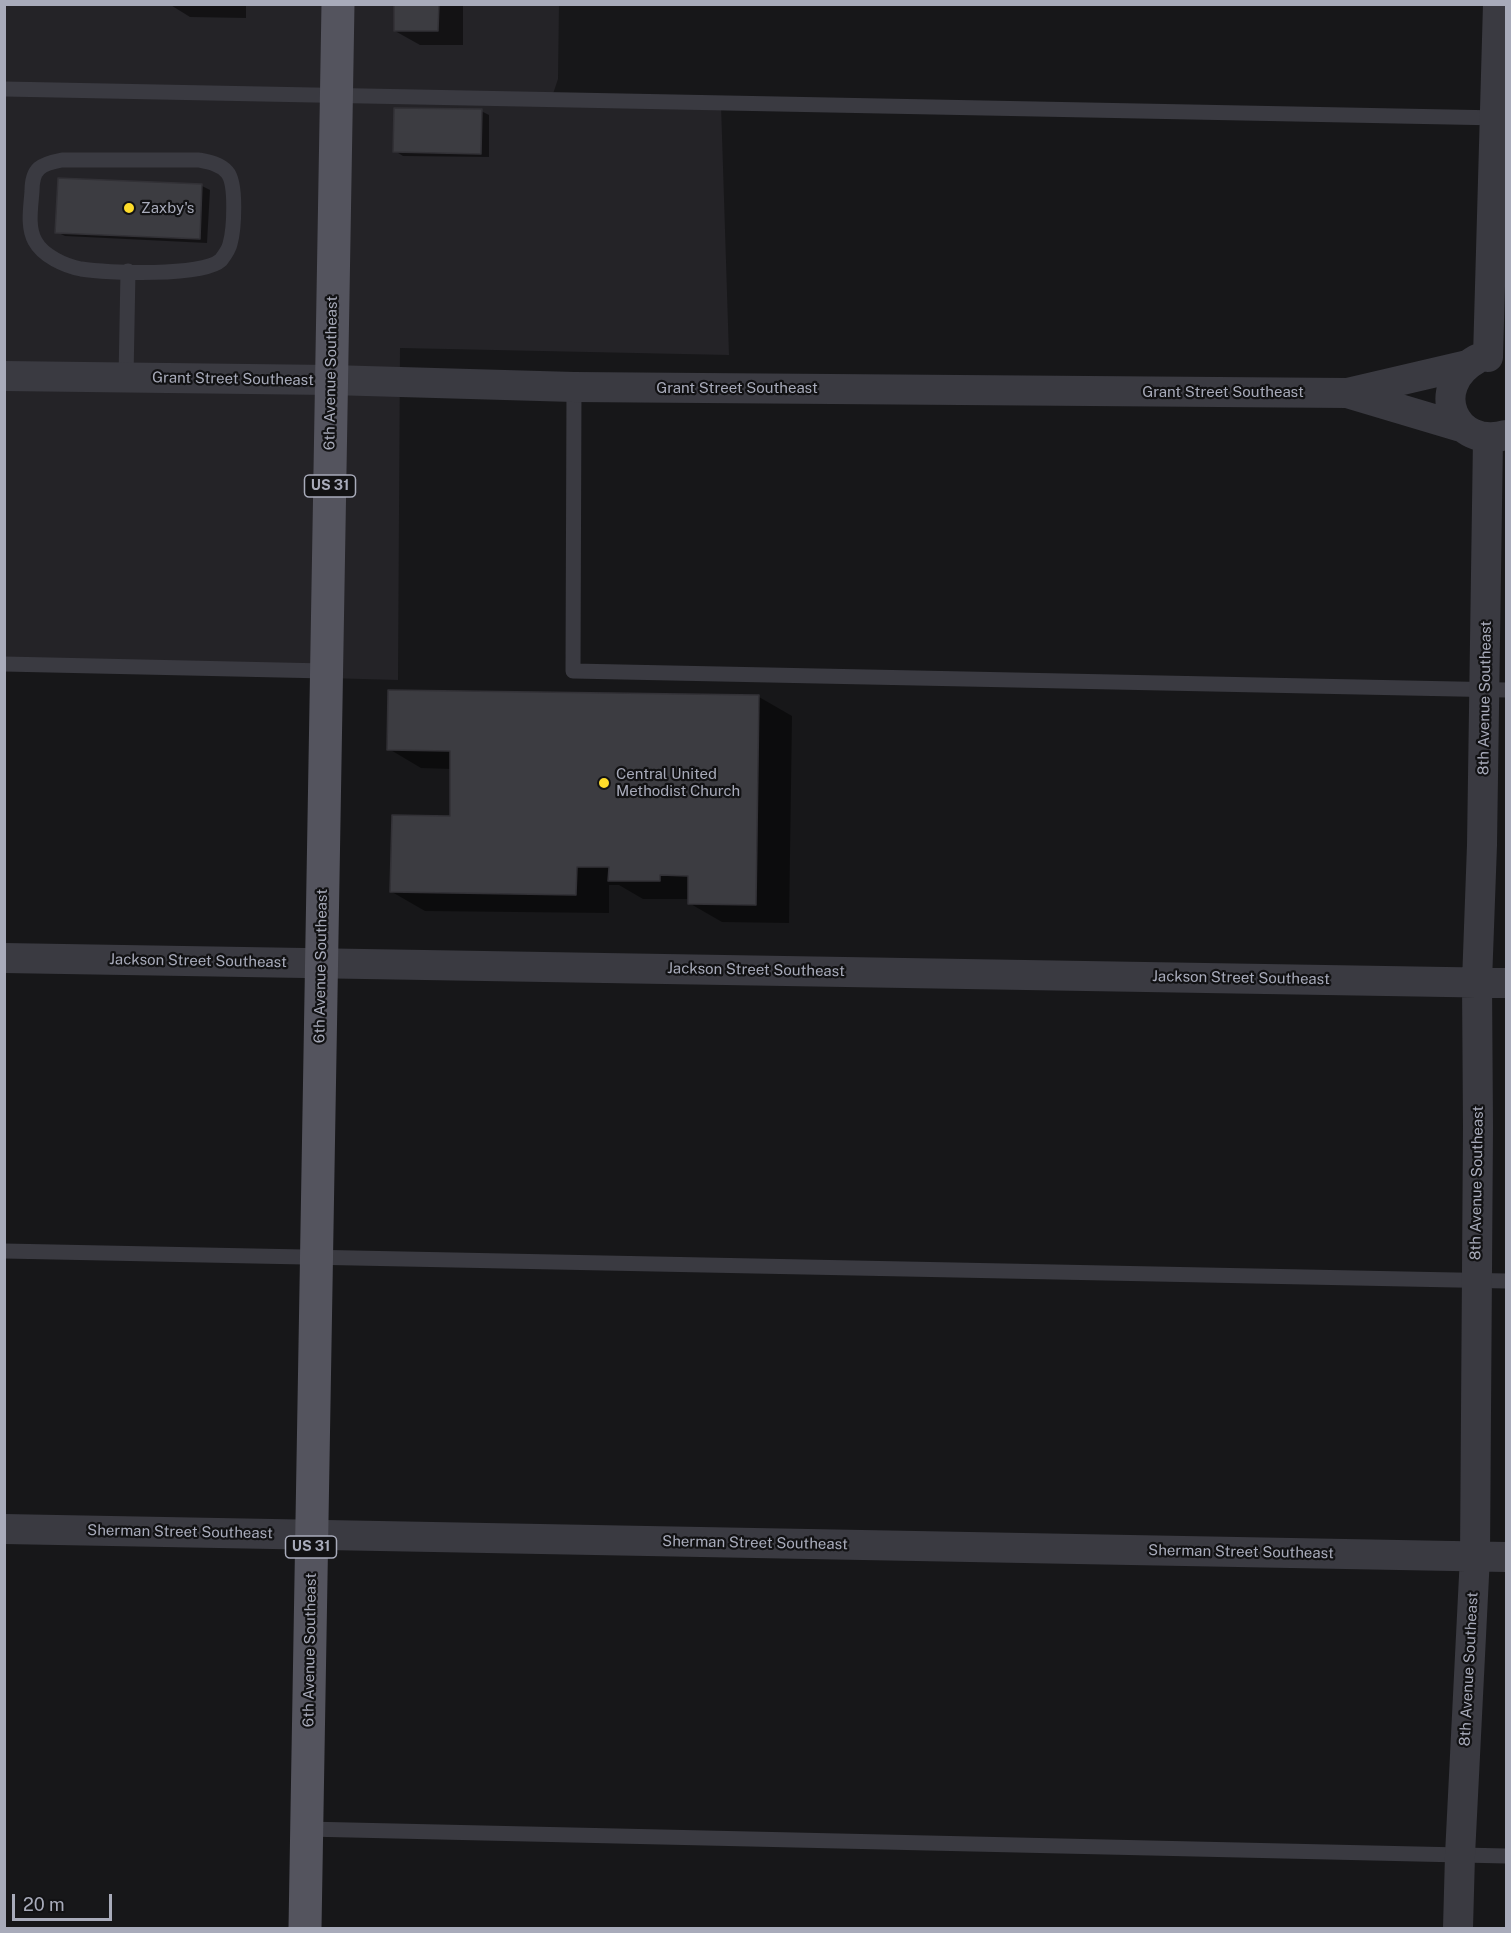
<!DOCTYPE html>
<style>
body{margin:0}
#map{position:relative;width:1511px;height:1933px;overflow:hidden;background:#171719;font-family:"Public Sans",sans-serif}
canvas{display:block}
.frame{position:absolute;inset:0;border:6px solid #a8abba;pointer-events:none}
.scale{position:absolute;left:12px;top:1894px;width:100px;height:27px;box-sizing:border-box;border:3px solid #a8abba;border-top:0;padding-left:8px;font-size:18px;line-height:21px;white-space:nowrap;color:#a8abba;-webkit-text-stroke:4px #121214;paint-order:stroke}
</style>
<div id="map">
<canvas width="1511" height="1933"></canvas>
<div class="frame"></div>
<div class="scale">20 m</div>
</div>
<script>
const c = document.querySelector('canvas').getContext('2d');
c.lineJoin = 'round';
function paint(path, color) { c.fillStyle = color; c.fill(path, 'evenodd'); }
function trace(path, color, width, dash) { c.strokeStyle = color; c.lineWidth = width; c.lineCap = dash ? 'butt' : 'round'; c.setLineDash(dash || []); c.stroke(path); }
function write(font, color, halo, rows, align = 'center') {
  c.font = font + ' "Public Sans",sans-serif'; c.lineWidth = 4.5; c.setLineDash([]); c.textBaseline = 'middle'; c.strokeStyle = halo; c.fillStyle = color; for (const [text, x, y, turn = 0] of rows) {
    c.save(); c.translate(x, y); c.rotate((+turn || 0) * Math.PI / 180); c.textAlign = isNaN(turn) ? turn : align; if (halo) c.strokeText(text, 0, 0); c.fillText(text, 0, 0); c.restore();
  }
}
paint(new Path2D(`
 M5,5H559L558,79L553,94L721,104L729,355L400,348L398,680L5,669Z`), '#242327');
paint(new Path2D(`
 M169,4H246V18L190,17Z
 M396,4H463V45H420L395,31Z
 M481,111L489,115V157L403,156L395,151Z
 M59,179L202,186L210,190L207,243L65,236L57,232Z
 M759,697L792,716L789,923L722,922L689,903V899H643L619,885H609V913L425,911L392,892L451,817L452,769L421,768L389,749Z`), '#0007');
const building = new Path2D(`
 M394,4H439L438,31H394Z
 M394,108L482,109L481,154L393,152Z
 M58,178L202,184L200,239L55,233Z
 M388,690L759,695L756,905L688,904V876L660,875V881H608L609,867H577L576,895L390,892L392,815L450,816V751L387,750Z`);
paint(building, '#3c3c41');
trace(building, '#323136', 1.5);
trace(new Path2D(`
 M4,89L1501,118
 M62,160H199C209,162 220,164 227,172C237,183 234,230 230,244C229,249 224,256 221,260C203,277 106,273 81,269C65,266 43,256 35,241C27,227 31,206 32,191C32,168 41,164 62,160Z
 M126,378L128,271
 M574,387L573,671L1506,690
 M4,664L326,671
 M4,1251L1506,1281
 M306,1829L1506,1856`), '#3a3a41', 15);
trace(new Path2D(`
 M1488,357L1498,4
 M1477,359C1427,387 1454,450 1506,435
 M4,376L331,380L574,387L1347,393L1467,365
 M1350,394L1464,428
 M4,958L1506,983
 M4,1529L1506,1557
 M1458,1928L1460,1855L1475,1556L1478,1127L1477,982L1482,845L1488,438`), '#3a3a41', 30);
trace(new Path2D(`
 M305,1928L338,4`), '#54545e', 33);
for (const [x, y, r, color] of [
 [129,208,6,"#fedc2a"],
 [604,783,6,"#fedc2a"]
]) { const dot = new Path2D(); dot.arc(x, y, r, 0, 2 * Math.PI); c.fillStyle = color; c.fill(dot); trace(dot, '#121214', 2); }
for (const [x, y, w] of [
 [330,486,51],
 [311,1547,51]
]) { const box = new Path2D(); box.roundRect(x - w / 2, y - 11, w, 22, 4.5); c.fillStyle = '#121214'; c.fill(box); trace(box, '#a8abba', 1.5); }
write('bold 14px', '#a8abba', null, [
 ["US 31",330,486],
 ["US 31",311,1547]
]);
write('15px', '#a8abba', '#121214', [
 ["Zaxby's",141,208],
 ["Central United",616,774],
 ["Methodist Church",616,791]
], 'left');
write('15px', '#a8abba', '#121214', [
 ["6th Avenue Southeast",331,373,-89],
 ["Grant Street Southeast",233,379,1],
 ["Grant Street Southeast",737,388],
 ["Grant Street Southeast",1223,392],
 ["8th Avenue Southeast",1485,698,-89],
 ["Jackson Street Southeast",198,961,1],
 ["6th Avenue Southeast",321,966,-89],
 ["Jackson Street Southeast",756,970,1],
 ["Jackson Street Southeast",1241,978,1],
 ["8th Avenue Southeast",1477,1183,-89],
 ["Sherman Street Southeast",180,1532,1],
 ["Sherman Street Southeast",755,1543,1],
 ["Sherman Street Southeast",1241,1552,1],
 ["6th Avenue Southeast",310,1650,-89],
 ["8th Avenue Southeast",1469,1669,-87]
]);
</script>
